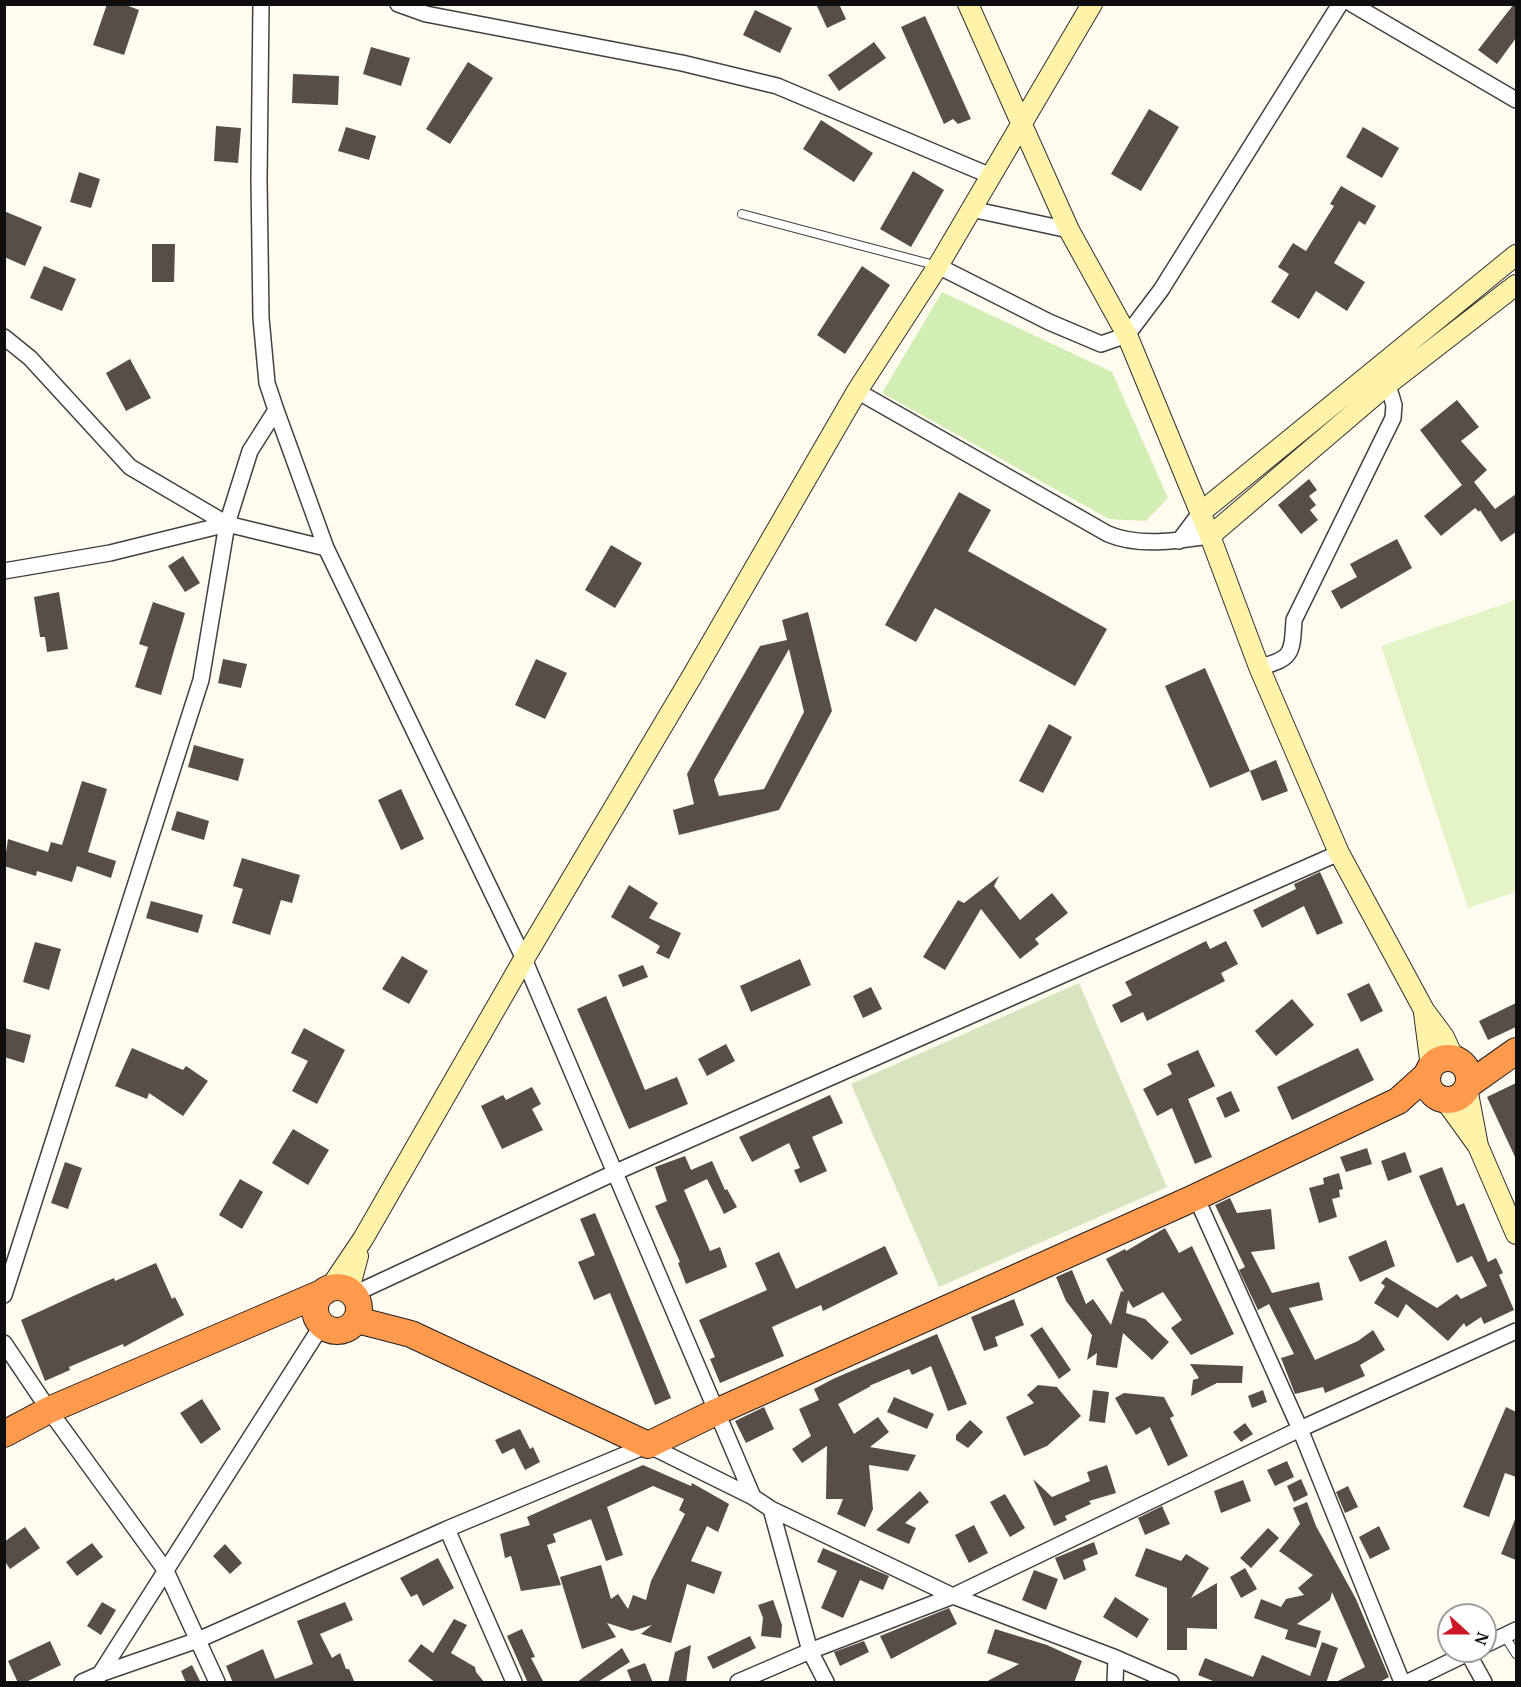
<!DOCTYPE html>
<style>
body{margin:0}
#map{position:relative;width:1521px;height:1687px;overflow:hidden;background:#fffbef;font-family:"PT Serif",serif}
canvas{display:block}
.frame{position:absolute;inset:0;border:6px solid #0e0e0e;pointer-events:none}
.north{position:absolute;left:1437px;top:1603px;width:60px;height:60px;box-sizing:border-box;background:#fff;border:2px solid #9f9f9f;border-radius:50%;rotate:111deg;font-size:16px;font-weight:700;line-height:24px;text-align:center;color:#0e0e0e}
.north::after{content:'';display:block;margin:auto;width:21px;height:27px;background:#cc1825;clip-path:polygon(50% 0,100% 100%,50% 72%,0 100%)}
</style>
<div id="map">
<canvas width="1521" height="1687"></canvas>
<div class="frame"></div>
<div class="north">N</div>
</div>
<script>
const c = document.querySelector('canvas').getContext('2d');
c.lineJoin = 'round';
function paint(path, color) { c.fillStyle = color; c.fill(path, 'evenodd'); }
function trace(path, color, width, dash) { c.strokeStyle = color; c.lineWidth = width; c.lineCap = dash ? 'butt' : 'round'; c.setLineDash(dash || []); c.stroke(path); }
paint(new Path2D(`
 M942,292L1112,372L1168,498L1146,521L1109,519L882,393Z`), '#d3eeb4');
paint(new Path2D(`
 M1079,983L1167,1187L939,1287L851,1084Z`), '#d8e4bd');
paint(new Path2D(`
 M1516,600V892L1468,908L1381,646Z`), '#e5f4c7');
paint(new Path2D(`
 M107,4H123L139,10L124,55L93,45Z
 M816,4H839L846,19L827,28Z
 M1514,4H1516V38L1497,64L1478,50Z
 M755,10L792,28L780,53L743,35Z
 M925,16L971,119L958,124L953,119L944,124L901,27Z
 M874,42L886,58L839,91L828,75Z
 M371,47L410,58L401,86L363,74Z
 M468,62L493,78L450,144L426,129Z
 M293,74L339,76L338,105L292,103Z
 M1149,109L1179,127L1141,191L1111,174Z
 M821,120L873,153L854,182L803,149Z
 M216,126L241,128L238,163L214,161Z
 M346,127L376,136L369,160L338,151Z
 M1363,127L1399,148L1382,178L1346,157Z
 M913,171L944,190L911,247L880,229Z
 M79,172L100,179L91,208L70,202Z
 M1341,186L1376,206L1365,225L1359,221L1334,263L1365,282L1347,311L1316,291L1299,319L1271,302L1289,274L1278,267L1293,243L1306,251L1334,206L1330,204Z
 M4,211L42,227L25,266L4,257Z
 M152,244H175L174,282H152Z
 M44,266L76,279L62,311L30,298Z
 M862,266L890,285L845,354L817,335Z
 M130,359L151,398L126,411L106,373Z
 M1457,400L1479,427L1461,441L1487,470L1474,482L1495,509L1516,494V532L1501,542L1480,510L1479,512L1475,508L1441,536L1424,516L1462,485L1420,430Z
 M1309,479L1317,490L1309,496L1316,505L1310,510L1318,520L1301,534L1278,505Z
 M959,492L991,510L968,551L1107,629L1075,686L935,608L916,642L885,625Z
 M1397,539L1412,568L1341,609L1331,591L1357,577L1350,564Z
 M611,545L642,563L615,608L585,590Z
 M183,556L200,583L185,592L168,566Z
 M59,592L68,649L47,652L45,637H40L34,597Z
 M153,602L185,613L161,695L135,687L148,647L139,644Z
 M808,612L832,711L779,810L679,835L673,810L694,804L687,774L760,646L787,640L782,620ZM789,649L804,712L764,789L719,796L714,780Z
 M223,659L247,664L241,688L218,683Z
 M536,659L567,673L545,719L515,705Z
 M1205,668L1250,771L1210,788L1165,686Z
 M1049,724L1072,737L1043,793L1019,781Z
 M194,745L244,759L238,781L188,767Z
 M1276,760L1288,791L1262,801L1250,771Z
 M82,781L107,789L88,852L116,861L111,878L77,866L72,882L37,871L36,876L4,866L8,839L48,852L51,842L62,845Z
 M401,789L424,839L401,850L378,800Z
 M177,811L209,821L204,840L171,830Z
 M242,858L300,875L292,903L281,900L270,935L232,923L243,889L233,886Z
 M1320,872L1343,923L1317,935L1304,906L1262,928L1253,910L1296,889L1294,884Z
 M999,876L994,886L1020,920L1052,893L1068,913L1035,939L1039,944L1020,959L981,909L945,970L923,957L958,900L964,903Z
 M629,885L658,903L649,918L681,933L669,959L656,953L660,946L611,917Z
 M151,901L203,915L198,933L146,918Z
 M1206,941L1210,949L1226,941L1238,964L1221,973L1225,981L1147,1021L1143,1012L1121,1023L1112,1005L1132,995L1125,982Z
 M35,942L61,949L49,990L23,982Z
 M402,956L428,971L409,1004L382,989Z
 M800,959L811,985L751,1012L740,986Z
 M643,965L648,977L623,987L618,975Z
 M1369,983L1383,1011L1361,1022L1347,994Z
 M871,987L882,1009L863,1018L853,996Z
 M606,996L645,1090L677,1077L688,1104L629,1129L577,1009Z
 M1292,999L1314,1025L1276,1056L1255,1031Z
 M1516,1003V1027L1488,1040L1479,1021Z
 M4,1028L31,1035L24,1063L4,1057Z
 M304,1028L345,1050L317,1104L292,1091L308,1061L291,1053Z
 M726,1044L735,1061L707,1076L698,1059Z
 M132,1048L183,1070L186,1066L208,1081L183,1116L149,1093L147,1099L115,1086Z
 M1358,1048L1374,1080L1292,1120L1277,1087Z
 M1198,1050L1215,1086L1188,1099L1212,1157L1195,1164L1172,1108L1157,1116L1143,1089L1172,1074L1167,1064Z
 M1516,1083V1159L1487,1097Z
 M532,1087L541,1104L532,1109L543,1130L502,1149L481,1106L503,1095L506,1100Z
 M1231,1091L1240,1111L1225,1118L1216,1098Z
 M830,1095L843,1123L812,1137L827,1171L800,1183L794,1170L800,1168L789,1143L752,1162L739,1137Z
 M293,1129L329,1150L308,1185L272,1163Z
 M1367,1148L1372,1164L1346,1172L1340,1157Z
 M1405,1152L1412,1172L1388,1181L1381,1161Z
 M685,1156L691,1170L712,1161L725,1190L727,1189L737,1207L724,1214L707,1179L684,1190L710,1251L720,1247L727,1267L686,1284L678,1263L680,1262L655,1206L667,1201L655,1167Z
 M65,1162L82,1168L68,1209L51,1203Z
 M1442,1167L1457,1206L1464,1203L1488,1262L1496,1258L1503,1273L1499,1275L1514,1310L1484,1324L1481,1317L1466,1327L1464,1323L1448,1341L1406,1304L1398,1318L1374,1303L1385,1286L1381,1283L1386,1277L1437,1308L1457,1294L1461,1299L1487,1286L1472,1256L1457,1263L1429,1200L1419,1176Z
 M1339,1173L1343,1189L1339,1190L1340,1197L1332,1199L1337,1217L1319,1223L1309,1188L1324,1184L1323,1178Z
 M240,1179L263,1192L242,1229L219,1215Z
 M1230,1198L1237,1213L1271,1209L1275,1249L1251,1252L1272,1293L1319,1282L1323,1300L1289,1308L1315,1360L1358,1341L1373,1330L1385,1350L1360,1365L1365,1376L1325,1393L1323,1387L1295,1394L1281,1358L1294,1354L1269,1304L1258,1310L1239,1270L1245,1267L1215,1205Z
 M595,1213L671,1398L655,1405L610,1293L594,1300L578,1262L595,1255L580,1219Z
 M1165,1228L1179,1253L1192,1246L1234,1334L1191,1355L1171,1328L1182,1320L1163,1292L1133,1308L1128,1300L1126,1313L1145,1319L1169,1342L1152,1360L1123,1333L1117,1368L1096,1365L1097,1353L1087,1360L1092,1335L1066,1301L1056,1277L1072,1270L1086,1304L1093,1299L1111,1325L1121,1291L1124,1292L1106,1259L1125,1249L1126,1251Z
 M1386,1240L1395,1266L1360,1282L1348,1257Z
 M885,1246L898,1274L823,1311L821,1305L772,1327L784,1356L720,1383L710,1359L715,1357L699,1320L767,1290L755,1263L779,1252L796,1289Z
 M156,1263L172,1299L175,1297L184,1315L124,1347L123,1344L69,1367L70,1370L45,1381L21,1320L93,1287L114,1278L115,1281Z
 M1014,1299L1024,1325L995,1337L998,1346L984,1351L971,1317Z
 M1042,1327L1071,1370L1059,1379L1030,1335Z
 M937,1334L967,1404L948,1411L931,1366L912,1375L909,1369L869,1386H871L838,1404L854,1434L878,1417L889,1432L870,1447L916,1455L908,1471L869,1465L873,1509L865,1527L837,1514L843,1499H826L827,1446L802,1463L792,1449L811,1436L799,1409L819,1400L814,1389L833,1379Z
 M1190,1364L1243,1366L1242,1383H1217L1191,1396L1193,1380L1199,1378Z
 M1038,1385L1057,1387L1081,1416L1047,1446L1024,1456L1006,1417L1034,1403L1027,1395Z
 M1093,1390L1109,1392L1105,1423L1089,1421Z
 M1263,1390L1267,1402L1252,1408L1248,1396Z
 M1124,1393L1164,1397L1174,1416L1170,1418L1188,1456L1168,1466L1150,1427L1136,1435L1115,1398Z
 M894,1397L934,1414L927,1429L887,1412Z
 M202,1399L221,1429L201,1444L180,1413Z
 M764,1407L774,1429L746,1443L735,1421Z
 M1506,1407L1516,1412V1477L1505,1473L1489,1517L1463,1507Z
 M970,1420L983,1432L968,1448L956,1440V1435Z
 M1245,1423L1253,1434L1241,1442L1233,1432Z
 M520,1429L530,1449L533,1447L540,1462L525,1470L514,1448L502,1454L495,1440Z
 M1287,1461L1294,1477L1275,1486L1267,1470Z
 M643,1465L691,1486L692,1483L729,1504L718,1532L707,1526L691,1561L722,1572L714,1594L687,1584L671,1643L641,1634L652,1625L632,1631L607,1623L616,1637L582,1649L560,1577L601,1565L611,1599L618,1594L628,1609L633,1595L646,1600L651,1581L685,1514L679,1510L684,1499L653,1486L607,1507L623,1555L606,1561L591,1519L553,1534L556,1542L547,1545L561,1585L521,1591L511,1556L505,1558L500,1534L530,1525L527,1517Z
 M1107,1465L1116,1493L1089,1501L1091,1504L1065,1516L1067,1520L1054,1526L1033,1479L1052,1497L1090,1481L1087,1472Z
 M1301,1479L1308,1495L1294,1502L1287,1486Z
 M1243,1480L1251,1501L1221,1513L1214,1491Z
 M1348,1486L1358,1507L1345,1513L1336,1492Z
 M920,1491L929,1502L905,1523L916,1528L909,1544L876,1530Z
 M1005,1494L1025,1528L1010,1537L990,1502Z
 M1307,1502L1316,1526L1356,1599L1389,1677L1378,1683H1334L1365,1667L1332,1592L1330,1600L1297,1624L1321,1631L1316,1648L1285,1639L1288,1630L1254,1618L1261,1599L1281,1607L1286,1599L1304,1595L1298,1588L1313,1575L1279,1551L1300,1524L1293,1508Z
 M1162,1506L1170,1524L1145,1535L1138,1518Z
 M1516,1517V1560L1501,1554Z
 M974,1525L988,1553L969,1563L955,1535Z
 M1379,1526L1390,1549L1370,1559L1359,1537Z
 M25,1527L40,1548L10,1569L4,1560V1542Z
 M1268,1528L1279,1538L1251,1568L1240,1558Z
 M1094,1542L1098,1554L1083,1560L1086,1570L1064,1580L1055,1558Z
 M92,1543L103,1557L77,1576L66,1562Z
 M225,1544L242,1563L230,1574L213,1556Z
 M823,1548L889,1576L883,1590L860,1580L843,1618L821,1608L837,1571L817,1562Z
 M1146,1548L1181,1561L1186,1554L1209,1568L1191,1598L1217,1583V1629L1187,1628V1650H1167V1588L1135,1576Z
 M438,1558L454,1588L423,1606L417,1594L411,1597L400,1578Z
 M1245,1568L1257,1589L1241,1598L1230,1577Z
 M1034,1570L1058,1579L1046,1610L1022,1600Z
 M1115,1597L1149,1619L1137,1638L1103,1617Z
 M773,1600L782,1625L781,1638L761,1636L763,1618L758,1605Z
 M102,1602L116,1610L101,1635L87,1626Z
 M345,1602L353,1620L320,1634L332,1658L340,1653L346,1669H349L355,1683H233L226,1666L263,1649L275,1679L313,1664L297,1621Z
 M949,1608L957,1624L891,1659L880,1636Z
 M454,1619L467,1625L451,1653L475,1667L476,1672L485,1683H436L408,1661L421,1644L433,1653Z
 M522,1629L535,1657L531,1658L544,1683H528L507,1636Z
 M995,1629L1047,1645L1082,1661L1074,1683H984L1019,1664L987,1653Z
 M750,1636L756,1648L713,1669L707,1657Z
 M50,1641L61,1665L24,1683H18L8,1661Z
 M864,1641L869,1652L840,1666L834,1652Z
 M1322,1642L1338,1648L1326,1683H1218L1198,1675L1205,1658L1253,1677L1262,1655L1310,1676Z
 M691,1645L686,1683H668L675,1652Z
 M622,1648L630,1662L596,1683H576Z
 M645,1663L653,1683H632L627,1670Z
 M192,1665L201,1683H186L181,1671Z`), '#584e49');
const lane = new Path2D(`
 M742,214L938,266
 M1504,1635L1516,1654`);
const street = new Path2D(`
 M261,4L259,180L261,318L267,383L276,410L326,548L524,959L753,1497
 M398,4L426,14L682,63L777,86L991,176
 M1352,4L1516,100
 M971,209L1069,230
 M938,266L1049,322L1101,344L1127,335L1161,290L1340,4
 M4,337L30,358L130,467L227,524L326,548
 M857,391L1108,534C1139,547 1177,541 1210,536
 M1179,541L1200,513
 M4,571L110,553L227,524
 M1259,667C1293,659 1292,653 1294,620L1393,418L1394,405L1385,375
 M1196,1197L1300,1429L1402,1682
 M354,1294L616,1172L1339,853
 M4,1295L201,680L227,524L250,451L276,410
 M4,1343L49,1410L166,1571L217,1682
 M771,1509L810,1651L826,1682
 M447,1529L514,1682
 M1485,1645L1516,1630
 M1468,1653L1484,1682
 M82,1682L100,1674L322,1325
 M95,1682L100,1674L198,1640L447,1529L648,1445L753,1497L771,1509L953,1596L1116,1658L1171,1682
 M738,1682L810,1651L953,1596L1300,1429L1516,1331
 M1115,1682L1116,1658
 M1408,1682L1472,1651`);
const secondary = new Path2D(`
 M968,4L1069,230L1127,335L1210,536L1259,667L1339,853L1424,1010L1444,1037L1454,1059
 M1200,513L1516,255
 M1210,536L1388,384L1516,285
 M1424,1013L1431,1067
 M1467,1088L1478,1146
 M1444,1099L1478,1146L1516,1234
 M330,1288L363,1239L524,959L691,678L857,391L938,266L1092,4
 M349,1290L358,1256`);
const highway = new Path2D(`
 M1427 1079a21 21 0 1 1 42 0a21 21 0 1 1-42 0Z
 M1468,1085L1516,1051
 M315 1309a22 22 0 1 1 44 0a22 22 0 1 1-44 0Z
 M357,1320L411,1334L648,1445L716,1412L1196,1197L1398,1101L1428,1074
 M4,1434L49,1410L324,1292`);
trace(lane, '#414141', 10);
trace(street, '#414141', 18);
trace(secondary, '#303030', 22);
trace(highway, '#1f1f1f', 28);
trace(lane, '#fff', 8);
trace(street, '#fff', 15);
trace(secondary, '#fff3aa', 20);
trace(highway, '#ff9a4d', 26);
</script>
